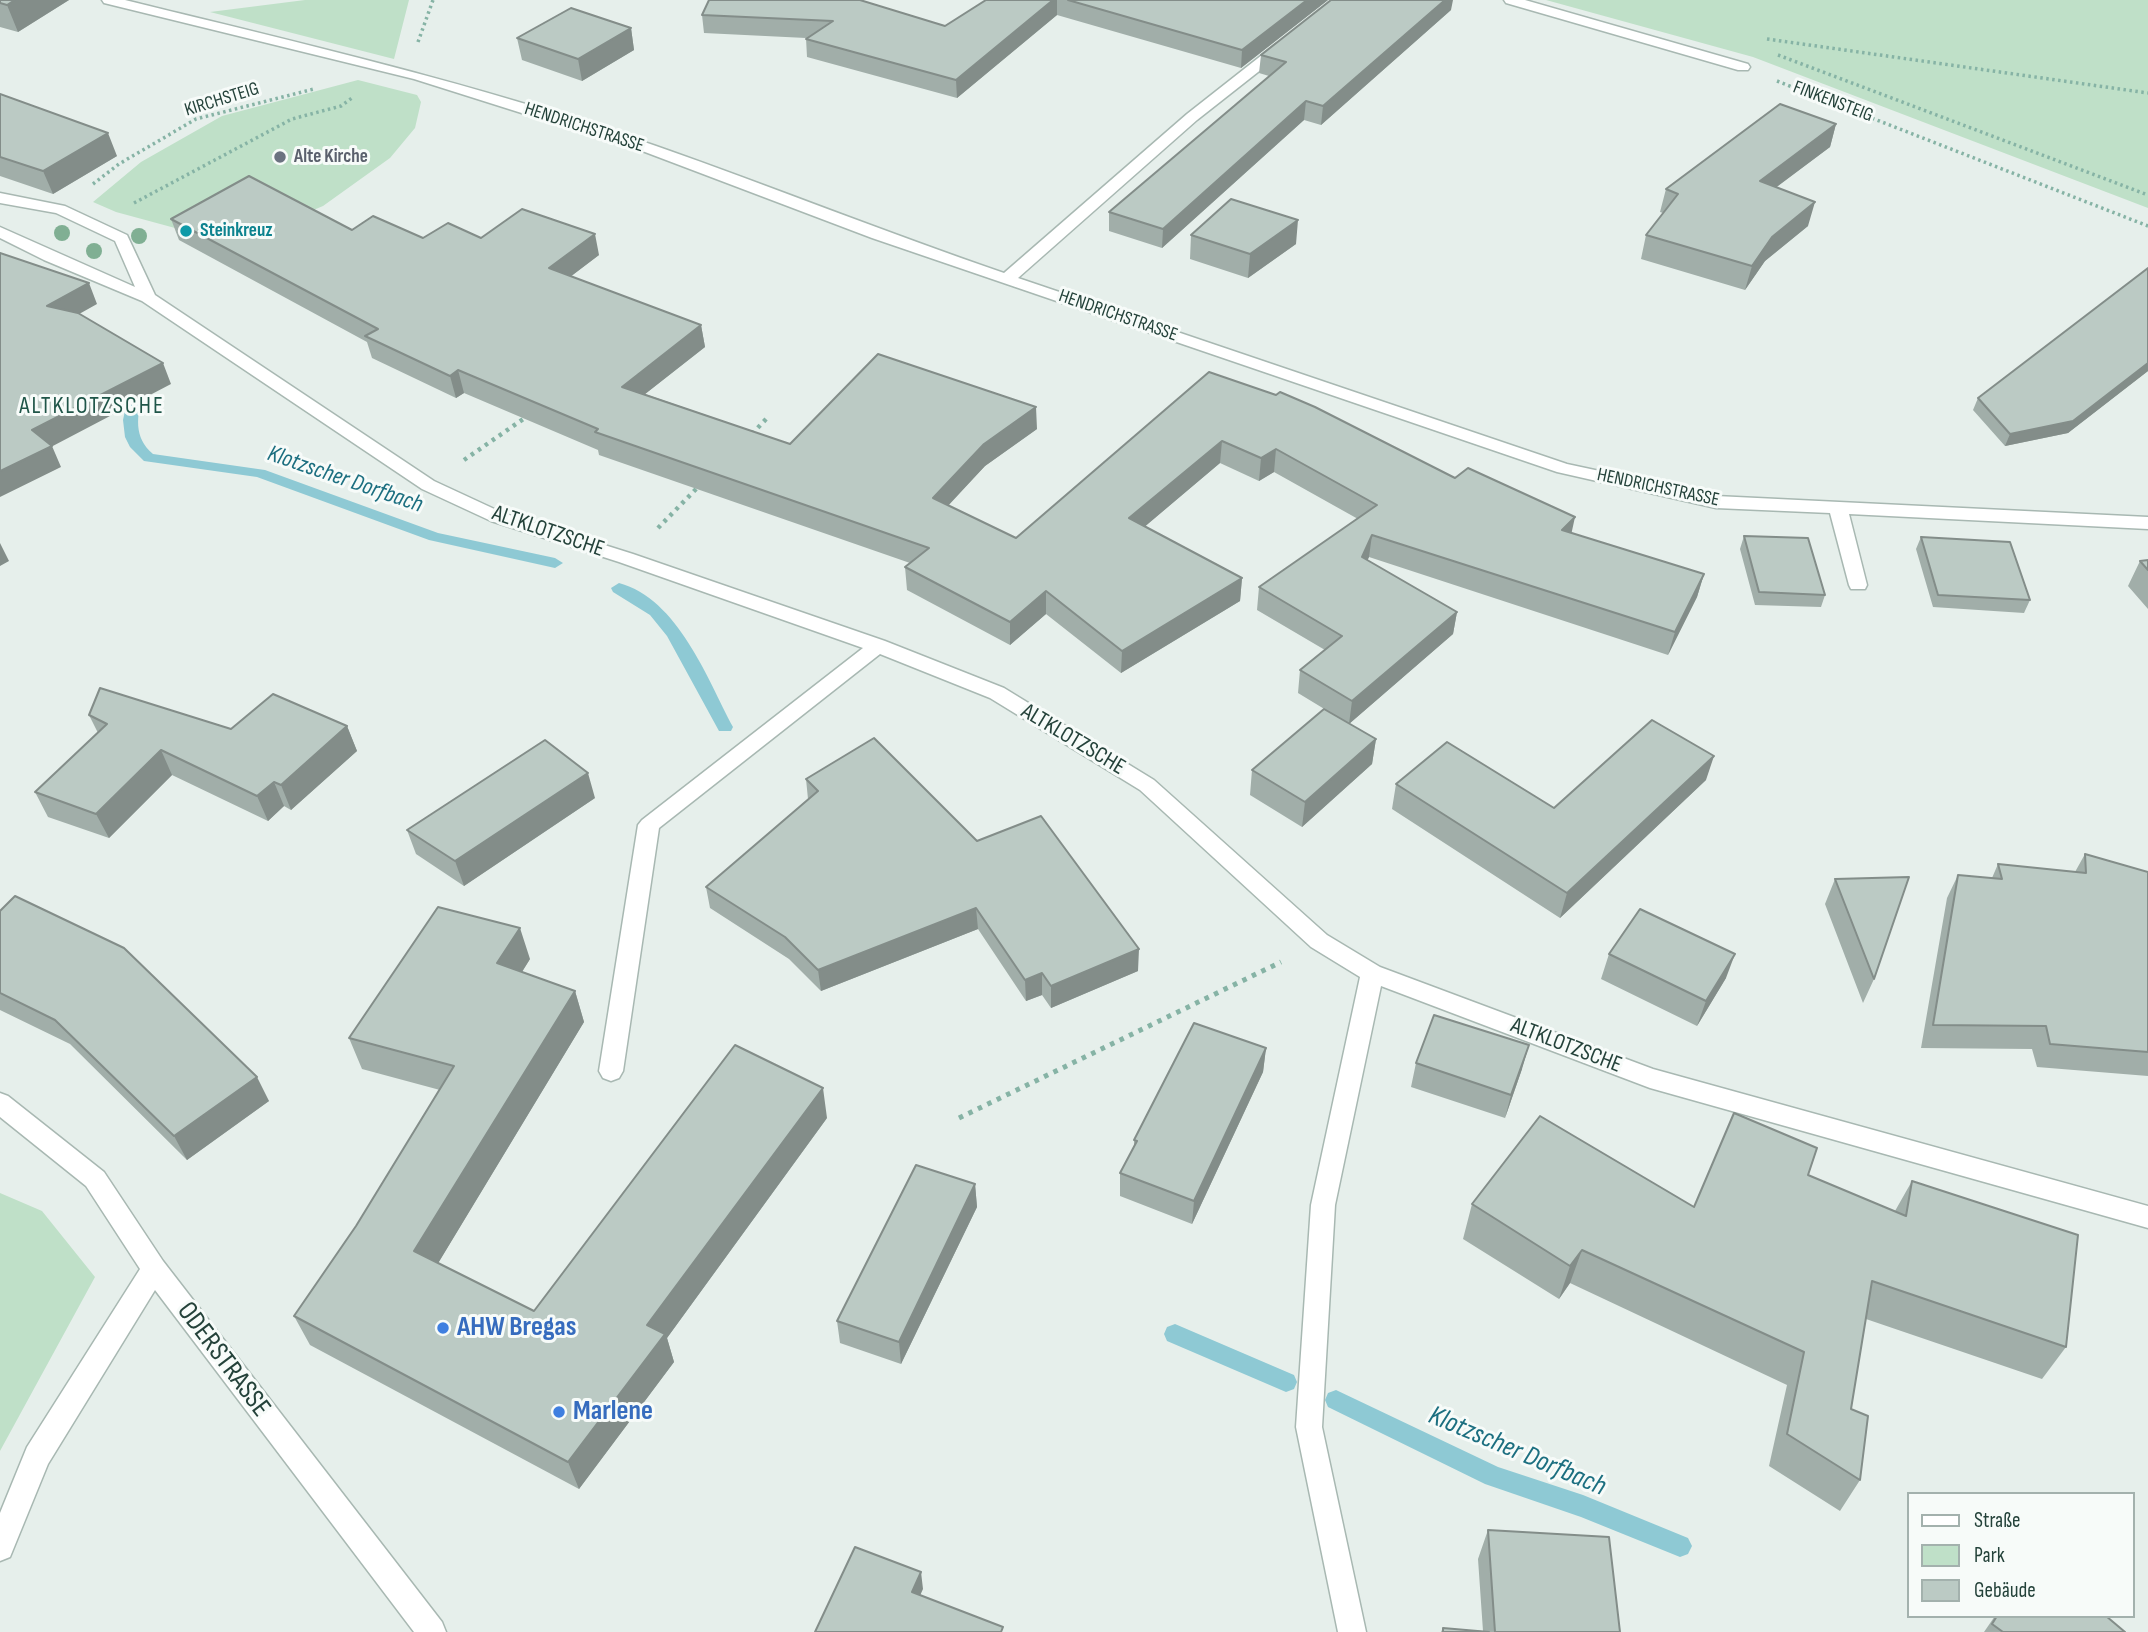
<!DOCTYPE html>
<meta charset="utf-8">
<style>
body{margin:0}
#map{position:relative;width:2148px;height:1632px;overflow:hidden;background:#e6efeb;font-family:"Sofia Sans Condensed",sans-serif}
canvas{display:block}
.legend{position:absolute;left:1907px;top:1492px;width:228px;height:126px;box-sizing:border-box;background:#f7fbf9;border:2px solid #a3b1ad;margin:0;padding:9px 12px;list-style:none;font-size:21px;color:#24423a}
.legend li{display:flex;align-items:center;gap:14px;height:35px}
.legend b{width:35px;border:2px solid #a3b1ad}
</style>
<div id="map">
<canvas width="2148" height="1632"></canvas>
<ul class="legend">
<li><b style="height:9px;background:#fff"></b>Straße</li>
<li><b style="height:19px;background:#bfe0c8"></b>Park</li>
<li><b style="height:19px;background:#bbcac4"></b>Gebäude</li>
</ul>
</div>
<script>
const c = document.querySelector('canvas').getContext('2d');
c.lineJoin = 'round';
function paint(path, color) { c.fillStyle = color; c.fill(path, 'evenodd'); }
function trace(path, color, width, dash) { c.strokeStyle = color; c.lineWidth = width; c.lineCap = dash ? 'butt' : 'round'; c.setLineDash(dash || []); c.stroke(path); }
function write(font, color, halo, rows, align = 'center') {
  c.font = font + ' "Sofia Sans Condensed",sans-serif'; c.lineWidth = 6; c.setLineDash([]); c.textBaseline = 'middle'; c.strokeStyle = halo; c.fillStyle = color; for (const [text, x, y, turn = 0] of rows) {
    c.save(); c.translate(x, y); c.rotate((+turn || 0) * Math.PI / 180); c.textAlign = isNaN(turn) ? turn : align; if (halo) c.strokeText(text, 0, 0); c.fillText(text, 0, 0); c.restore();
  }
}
paint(new Path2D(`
 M305,0H409L394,59L210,12Z
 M1546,0H2148V208L1753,57Z
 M358,80L417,95L421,102L415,128L390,158L323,206L278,225L186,231L116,212L93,202L141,162L222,116Z
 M0,1193L42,1211L95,1277L0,1451Z`), '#bfe0c8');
paint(new Path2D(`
 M136,388L143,392C137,416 133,437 153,454L265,470L438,533L555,558L563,563L555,568L429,540L257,477L144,461L130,447L125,437L123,420L129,392Z
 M619,583C678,599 707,678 733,727L731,731H719L667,636L650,615L613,592L611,588Z
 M1175,1324L1294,1375L1297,1382L1294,1389L1286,1392L1167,1341L1164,1334L1167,1327Z
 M1336,1390L1498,1467L1583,1495L1688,1538L1692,1546L1688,1554L1680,1557L1581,1517L1485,1484L1328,1407L1325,1400L1328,1393Z`), '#8ec9d4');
const minor = new Path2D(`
 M102,0H125C304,44 482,85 656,146C773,187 887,233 1004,273L1187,114L1276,44H1286V50L1197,120L1018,278L1567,464L1716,496L2148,517V529L1849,514L1867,585L1865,589H1851L1849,585L1830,513L1716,508L1557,472L872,238L645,152L414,79L104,3Z
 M1504,0H1525L1748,64L1750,67L1748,70H1738L1506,3Z
 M0,193L65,206L127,235L155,295L434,481L503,513L633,554L885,641L1004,688L1154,780L1327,935L1380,967L1653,1069L2148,1206V1228L1650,1088L1381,986L1335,1205L1322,1427L1366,1632H1338L1296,1427L1311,1205L1360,977L1311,947L1140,790L990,698L880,654L659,828L623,1071L619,1078L611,1081L603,1078L599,1071L638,825L642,820L863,648L619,562L491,521L422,489L142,301L44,260L0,238V227L135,287L115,241L56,213L0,203Z
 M0,1093L8,1096L104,1172L163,1261L442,1622L446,1632H414L155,1290L48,1464L10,1557L0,1561V1513L27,1447L140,1269L86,1186L0,1117Z`);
trace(minor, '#a8b8b2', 3);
trace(new Path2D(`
 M1767,39L2148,93
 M418,42L433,0
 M1778,55L2148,195
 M1777,81L2148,226
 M93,184L119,164L196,119L314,89
 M134,203L292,119L341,106L352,98`), '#86b3a5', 3.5, [2.5, 3.5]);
trace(new Path2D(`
 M752,434L768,417
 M464,460L529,415
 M658,528L701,484`), '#86b3a5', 4.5, [3.5, 5]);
trace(new Path2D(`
 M959,1118L1281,962`), '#86b3a5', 5, [4.5, 6]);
paint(minor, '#fff');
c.fillStyle = '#80af93';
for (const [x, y] of [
 [62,233],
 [139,236],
 [94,251]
]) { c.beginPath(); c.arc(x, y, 8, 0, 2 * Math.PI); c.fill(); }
paint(new Path2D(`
 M0,0H69L18,32L0,27Z
 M986,0H1328L1241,68L1057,15L957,98L807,57L806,38L704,33L702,15L945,26Z
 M1451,10L1321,125L1304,120L1162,248L1109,231V212L1269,76L1259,73L1261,55Z
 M631,28L634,50L582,81L522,60L517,38Z
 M0,94L117,156L53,194L0,176Z
 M1836,124L1830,147L1776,187L1808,226L1765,261L1745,290L1641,259L1646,235L1663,213L1660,212L1666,189Z
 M171,219L352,230L423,238H481L599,255L571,276L701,325L705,347L645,394L790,444L1037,429L985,466L948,505L1016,538L1209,372L1455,478L1571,533L1704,574L1697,597L1668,655L1369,557L1367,560L1457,612L1453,634L1349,724L1298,693L1300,670L1325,650L1257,610L1259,587L1358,519L1274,472L1259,481L1220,463L1145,526L1242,578L1240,601L1121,673L1046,614L1010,645L907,590L905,567L910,563L599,455L598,450L464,393L456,398L372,358L367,342L179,240Z
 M1191,235L1296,244L1248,278L1190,259Z
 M2148,268V371L2068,433L2005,446L1973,410L1978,398Z
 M1744,536L1825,595L1821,607L1755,605L1740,549Z
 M1921,537L2030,600L2024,613L1933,607L1916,549Z
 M2148,560V609L2128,586L2140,561Z
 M89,715L231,729L347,726L357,751L291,810L284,806L268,821L172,775L109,838L48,817L35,792L98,733Z
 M1376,739L1372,764L1302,827L1250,795L1252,770Z
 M806,779L977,841L1138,971L1051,1008L1042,995L1026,1001L978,929L821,991L789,959L710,908L706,887L808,799Z
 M1706,780L1560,918L1392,809L1396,784L1554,808Z
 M595,798L464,886L416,854L407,830Z
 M2085,854L2148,872V1076L2037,1067L2032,1049L1921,1048L1947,898L1958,875L1992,878L1998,864L2075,872Z
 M1835,879L1874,979L1863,1003L1825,904Z
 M0,911L269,1101L187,1160L70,1044L0,1010Z
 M1609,954L1726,978L1697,1026L1601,979Z
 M530,959L522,972L575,991L584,1022L438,1263L534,1311L827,1118L667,1338L674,1362L579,1489L310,1345L294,1316L356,1226L440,1090L362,1069L349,1038Z
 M1266,1048L1263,1072L1192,1224L1120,1196V1173L1134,1146V1140Z
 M1416,1063L1522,1069L1505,1118L1411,1087Z
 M1808,1175L1895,1211L1912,1181L2066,1347L2042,1379L1866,1319L1851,1409L1860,1480L1840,1511L1769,1466L1787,1385L1570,1283L1559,1299L1463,1239L1472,1204L1694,1207Z
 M975,1184L977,1207L901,1364L840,1343L837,1321Z
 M1488,1530L1620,1632H1441L1443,1628L1483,1631L1478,1559Z
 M1995,1616H2106L2125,1632H1984Z`), '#a1aea9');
paint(new Path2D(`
 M15,0H69L18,32L7,5Z
 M1053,0H1057V15L957,98L956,80Z
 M1307,0H1328L1241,68L1242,50Z
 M1445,0H1453L1451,10L1321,125L1323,106Z
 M631,28L634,50L582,81L578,59Z
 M1306,101L1304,120L1162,248L1163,229Z
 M1836,124L1830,147L1754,204L1760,181Z
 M108,133L117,156L53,194L43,171Z
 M1815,202L1808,226L1765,261L1745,290L1752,266L1772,237Z
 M1298,220L1296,244L1248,278L1250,254Z
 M595,234L599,255L553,290L549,268Z
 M89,283L97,304L56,327L47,306Z
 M701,325L705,347L626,409L622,387Z
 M163,363L171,384L49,448L52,446L61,467L0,497V471L32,430Z
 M2148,363V371L2068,433L2005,446L2010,434Z
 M458,370L464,393L456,398L450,376Z
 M1036,407L1037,429L985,466L934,521L933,498L984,444Z
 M1222,441L1220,463L1129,540V518Z
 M1276,449L1274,472L1259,481L1261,458Z
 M1575,517L1570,540L1562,530Z
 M1372,535L1369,557L1359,580L1362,557Z
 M0,543L9,561L0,566Z
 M1704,574L1697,597L1668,655L1675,632Z
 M1242,578L1240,601L1121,673L1122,651Z
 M1046,591V614L1010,645V622Z
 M1457,612L1453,634L1349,724L1352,701Z
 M347,726L357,751L291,810L281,785Z
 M1376,739L1372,764L1302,827L1305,802Z
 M161,750L172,775L109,838L96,814Z
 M1714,756L1706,780L1560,918L1567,893Z
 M588,773L595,798L464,886L455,861Z
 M274,782L284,806L268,821L257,796Z
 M976,908L978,929L821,991L818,970Z
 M520,928L530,959L508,994L497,963Z
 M1139,949L1138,971L1051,1008V986Z
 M1735,954L1726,978L1697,1026L1706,1001Z
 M1042,973V995L1026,1001L1025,980Z
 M575,991L584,1022L428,1280L414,1251Z
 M1529,1045L1522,1069L1505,1118L1511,1095Z
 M1266,1048L1263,1072L1192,1224L1194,1201Z
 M257,1077L269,1101L187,1160L174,1136Z
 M823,1088L827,1118L667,1338L674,1362L579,1489L568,1462L647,1325Z
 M975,1184L977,1207L901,1364L899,1342Z
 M1582,1250L1570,1283L1559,1299L1570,1266Z
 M921,1572L923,1589L914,1609L912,1592Z`), '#838d89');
const building = new Path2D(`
 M0,0H15L7,5L0,3Z
 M709,0H860L945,26L986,0H1053L956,80L806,39L833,21L702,15Z
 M1068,0H1307L1242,50Z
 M1331,0H1445L1323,106L1306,101L1163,229L1109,212L1286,62L1261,55Z
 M571,8L631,28L578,59L517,38Z
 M0,94L108,133L43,171L0,157Z
 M1780,104L1836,124L1760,181L1815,202L1772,237L1752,266L1646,235L1678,194L1666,189Z
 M249,176L352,230L373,216L423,238L448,223L481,238L522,209L595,234L549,268L701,325L622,387L790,444L878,354L1036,407L984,444L933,498L1016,538L1209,372L1276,395L1280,392L1315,407L1455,478L1468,468L1575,517L1562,530L1704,574L1675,632L1372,535L1362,557L1457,612L1352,701L1300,670L1342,636L1259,587L1377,505L1276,449L1261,458L1222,441L1129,518L1242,578L1122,651L1046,591L1010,622L905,567L929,548L595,432L598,429L458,370L450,376L365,336L378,329L171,219Z
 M1231,199L1298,220L1250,254L1191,235Z
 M0,253L89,283L47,306L78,313L163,363L32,430L52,446L0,471Z
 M2148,268V363L2073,421L2010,434L1978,398Z
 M1744,536L1808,538L1825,595L1759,592Z
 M1921,537L2010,542L2030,600L1938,595Z
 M2148,560V570L2140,561Z
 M100,688L231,729L273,694L347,726L281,785L274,782L257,796L161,750L96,814L35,792L107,724L89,715Z
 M1324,709L1376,739L1305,802L1252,770Z
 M1652,720L1714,756L1567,893L1396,784L1447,742L1554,808Z
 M874,738L977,841L1041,816L1139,949L1051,986L1042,973L1025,980L976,908L818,970L785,937L706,887L818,791L806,779Z
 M545,740L588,773L455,861L407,830Z
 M2085,854L2148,872V1052L2050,1044L2046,1026L1933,1025L1958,875L2002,879L1998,864L2086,873Z
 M1909,877L1874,979L1835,879Z
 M15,896L124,948L257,1077L174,1136L55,1020L0,993V911Z
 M438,907L520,928L497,963L575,991L414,1251L534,1311L735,1045L823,1088L647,1325L665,1334L568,1462L294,1316L356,1226L454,1066L349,1038Z
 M1640,909L1735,954L1706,1001L1609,954Z
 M1434,1015L1529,1045L1511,1095L1416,1063Z
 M1194,1023L1266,1048L1194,1201L1120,1173L1137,1141L1134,1140Z
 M1734,1113L1817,1148L1808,1175L1906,1216L1912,1181L2078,1235L2066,1347L1872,1281L1851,1409L1868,1416L1860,1480L1787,1434L1804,1352L1582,1250L1570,1266L1472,1204L1540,1116L1694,1207Z
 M916,1165L975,1184L899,1342L837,1321Z
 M1488,1530L1609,1537L1620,1632H1495Z
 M855,1547L921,1572L912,1592L1003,1627L1001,1632H815Z
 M1997,1616H2106L2125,1632H2003L1992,1624Z
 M1443,1628L1489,1632H1443Z`);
paint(building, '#bbcac4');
trace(building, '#838d89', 2);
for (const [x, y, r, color] of [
 [280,157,7,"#6b7280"],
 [186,231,7,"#0f9aa8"],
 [443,1328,7,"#3f7fe0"],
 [559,1412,7,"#3f7fe0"]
]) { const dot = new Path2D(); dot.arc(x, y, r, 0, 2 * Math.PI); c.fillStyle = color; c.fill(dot); trace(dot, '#f7fbf9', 2.5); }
write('19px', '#24423a', '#f7fbf9', [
 ["KIRCHSTEIG",222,100,-17],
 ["FINKENSTEIG",1833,102,21],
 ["HENDRICHSTRASSE",584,128,18],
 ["HENDRICHSTRASSE",1118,316,19],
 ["HENDRICHSTRASSE",1658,488,12]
]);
write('bold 19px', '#5b616d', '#f7fbf9', [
 ["Alte Kirche",294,157]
], 'left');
write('bold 19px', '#0d838f', '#f7fbf9', [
 ["Steinkreuz",200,231]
], 'left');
write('23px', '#24423a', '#f7fbf9', [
 ["ALTKLOTZSCHE",548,532,19],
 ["ALTKLOTZSCHE",1073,740,31],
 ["ALTKLOTZSCHE",1566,1046,21]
]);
c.letterSpacing = '2px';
write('24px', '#1f5548', '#f7fbf9', [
 ["ALTKLOTZSCHE",92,407]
]);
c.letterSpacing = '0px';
write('italic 24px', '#1c6f80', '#f7fbf9', [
 ["Klotzscher Dorfbach",345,480,19]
]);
write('bold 28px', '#366cbe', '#f7fbf9', [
 ["AHW Bregas",457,1328],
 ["Marlene",573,1412]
], 'left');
write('28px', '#24423a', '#f7fbf9', [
 ["ODERSTRASSE",223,1360,53]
]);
write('italic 28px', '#1c6f80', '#f7fbf9', [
 ["Klotzscher Dorfbach",1517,1452,23]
]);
</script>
